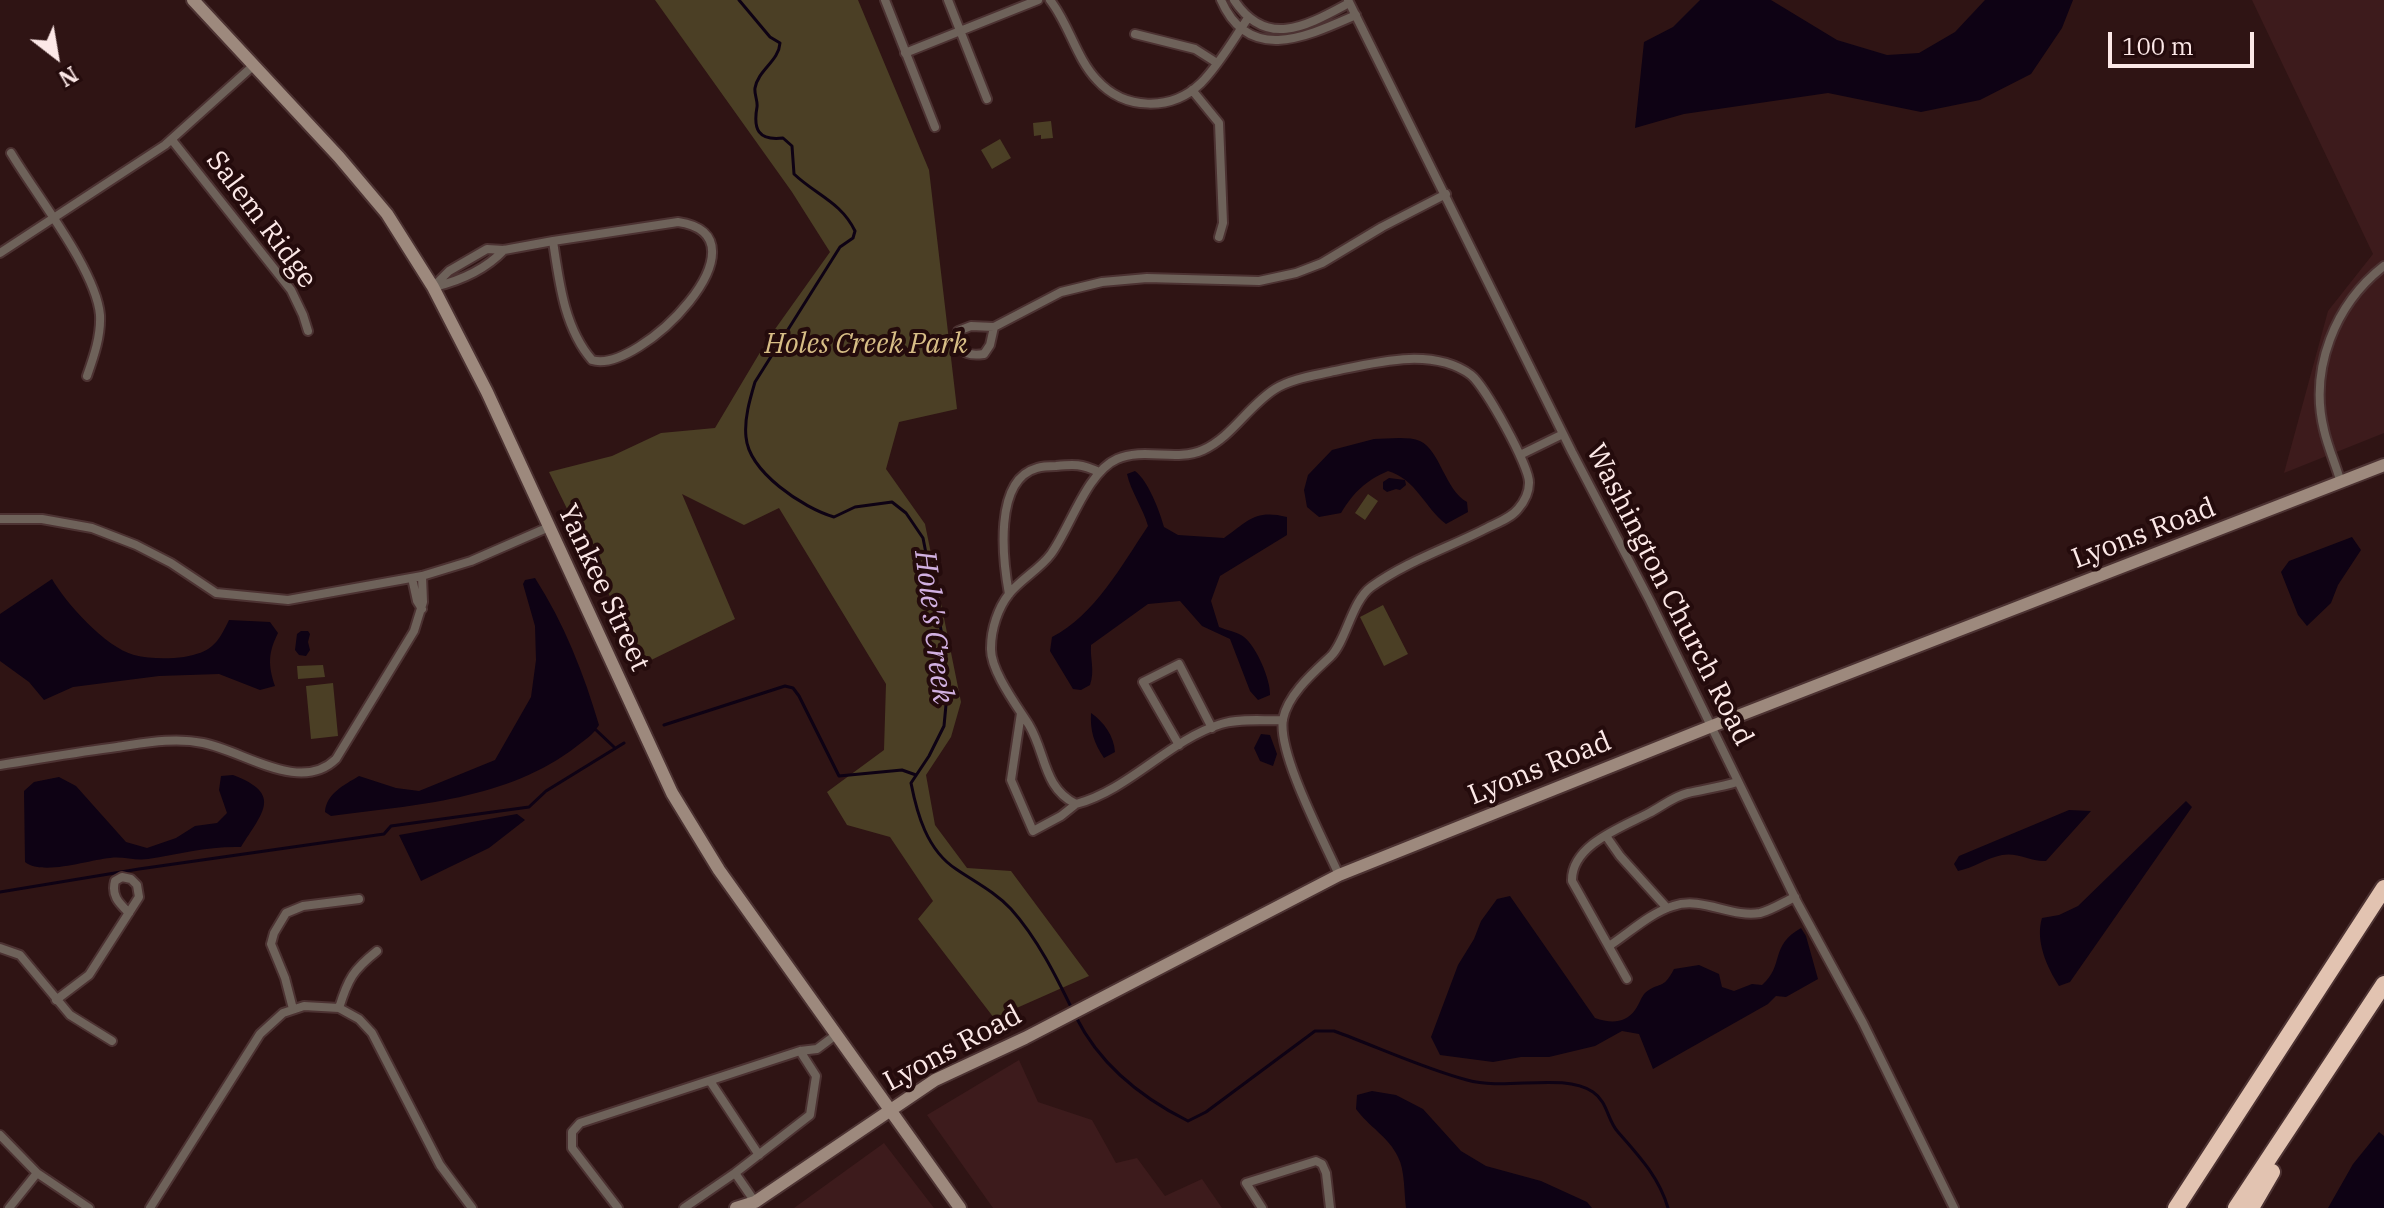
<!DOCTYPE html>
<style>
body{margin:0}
#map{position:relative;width:2384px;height:1208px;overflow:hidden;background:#2f1414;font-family:"IBM Plex Serif",serif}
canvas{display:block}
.north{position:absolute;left:16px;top:16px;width:80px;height:80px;-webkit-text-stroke:6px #240b0c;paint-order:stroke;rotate:149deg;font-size:22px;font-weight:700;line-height:32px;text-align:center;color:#fce8e7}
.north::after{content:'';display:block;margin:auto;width:28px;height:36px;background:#fce8e7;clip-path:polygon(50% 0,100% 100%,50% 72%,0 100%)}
.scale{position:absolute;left:2108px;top:32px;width:146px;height:36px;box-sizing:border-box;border:4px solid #fce8e7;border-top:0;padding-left:10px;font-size:24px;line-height:28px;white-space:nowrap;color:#fce8e7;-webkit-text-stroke:6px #240b0c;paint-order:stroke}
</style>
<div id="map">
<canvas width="2384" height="1208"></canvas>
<div class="north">N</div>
<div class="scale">100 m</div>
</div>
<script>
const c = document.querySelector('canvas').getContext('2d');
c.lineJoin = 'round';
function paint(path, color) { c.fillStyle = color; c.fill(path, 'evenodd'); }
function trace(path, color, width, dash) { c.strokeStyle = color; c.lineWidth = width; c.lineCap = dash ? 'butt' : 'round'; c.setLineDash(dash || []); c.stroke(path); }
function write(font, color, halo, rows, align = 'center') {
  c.font = font + ' "IBM Plex Serif",serif'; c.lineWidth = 8; c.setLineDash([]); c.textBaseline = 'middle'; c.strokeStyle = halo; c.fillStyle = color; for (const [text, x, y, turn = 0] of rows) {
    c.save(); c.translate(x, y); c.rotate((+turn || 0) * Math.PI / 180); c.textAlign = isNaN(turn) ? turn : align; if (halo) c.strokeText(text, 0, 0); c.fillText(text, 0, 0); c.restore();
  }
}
paint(new Path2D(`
 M2252,0H2384V433L2284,473L2328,311L2373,254Z
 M1019,1060L1038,1102L1092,1120L1116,1163L1137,1158L1165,1196L1202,1179L1222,1208H993L927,1115Z
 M884,1143L934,1208H794Z`), '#3d1b1c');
paint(new Path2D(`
 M655,0H858L929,170L957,409L899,422L886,469L925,524L961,702L951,737L926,775L935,825L967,868L1011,871L1089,976L994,1018L918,919L933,901L890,837L847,825L827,792L884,750L886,684L779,508L744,525L682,494L735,619L643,664L549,472L612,456L661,433L715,428L768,339L830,252L792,192Z
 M1051,121L1053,138L1041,139V135L1034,136L1033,123Z
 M1000,139L1011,158L992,169L981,150Z
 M1368,494L1378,501L1365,520L1355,513Z
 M1383,605L1408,654L1384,666L1360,617Z
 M323,665L325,677L298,679L297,666Z
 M333,683L338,736L311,739L306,686Z`), '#4b3f25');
paint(new Path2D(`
 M1700,0H1771L1837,40L1887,55L1919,53L1955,32L1985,0H2073L2062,28L2031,74L1980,100L1921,112L1828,93L1684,114L1635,128L1644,42L1673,27Z
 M1374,439C1387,439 1408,436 1420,441C1440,450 1445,490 1467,502L1468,512L1446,524C1424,507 1416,479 1388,471C1365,481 1354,492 1341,513L1319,517L1307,507L1304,490L1308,475L1332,450Z
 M1135,471C1148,480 1160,512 1164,527L1178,535L1224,538C1248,521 1255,509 1287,517V535L1220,576L1211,601L1219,627C1226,630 1238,632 1244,637C1256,646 1271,680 1270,695L1258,700L1250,691L1230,639L1202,626L1180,601L1148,604L1091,645C1090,660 1095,670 1090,685L1081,690L1073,689L1050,651L1052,637C1094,616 1122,565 1148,526C1143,508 1131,492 1127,474Z
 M1389,478L1405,480L1406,485L1400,490L1396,489L1387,492L1383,489V482Z
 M2352,537L2361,550L2338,585L2331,603L2307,626L2298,615L2281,572L2289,561Z
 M535,578C564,623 584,674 599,725C593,735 585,740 577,746C508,800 414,805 331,816L325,812C326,794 344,785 359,776L396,788L419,791L495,760L531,697L536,660L535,626L523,584L525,580Z
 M52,579C66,603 105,647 134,655C149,659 169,659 184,657C211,652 217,645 229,620L270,622L278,633C268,653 268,665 275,686L260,690L219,674L159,676L73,687L44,700L29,682L0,661V614Z
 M301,631H308L310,634L308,642L310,650L306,656L299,655L295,650L297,634Z
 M1091,713C1104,722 1114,736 1115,752L1104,758C1094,743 1090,731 1091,713Z
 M1261,734L1270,735L1277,754L1273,766L1260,761L1254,748Z
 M233,775C283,794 263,812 241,847C209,846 179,854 148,859C135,861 123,856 110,858C88,860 43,876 25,862L24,791L34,782L59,777L76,786L126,842L147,848L176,838L195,826L217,823L227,813L219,790L221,776Z
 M2186,801L2192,807L2070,982L2059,986C2047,967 2035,941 2042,918L2059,915L2078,906Z
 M2069,810L2091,811L2046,861C2031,862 2018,852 2002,855C1987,858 1973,868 1958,871L1954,864L1959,856Z
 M517,814L525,820L489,848L421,881L399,835Z
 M1510,896L1595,1018C1610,1023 1625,1024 1635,1010C1639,1005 1641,997 1645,993C1659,981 1663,991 1674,969L1699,965L1719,974L1722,987L1734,991L1752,984L1762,985C1785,965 1769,946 1801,928L1806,936L1818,979L1786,997L1776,996L1768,1004L1653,1069L1639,1034L1622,1031L1595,1046L1549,1057H1521L1493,1062L1440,1055L1431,1037L1458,965L1474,939L1481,921L1497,899Z
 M1372,1091L1396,1095L1423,1109L1461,1151L1486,1166L1541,1181L1587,1202L1592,1208H1406C1404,1193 1405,1170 1398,1157C1389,1137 1368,1126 1356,1109L1357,1095Z
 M2379,1132L2384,1136V1208H2328L2353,1164Z`), '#0e0214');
trace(new Path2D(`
 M739,0L770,37L780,43C779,61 758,70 755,88C754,94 758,101 757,107C753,129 758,141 783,138L792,146L794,174C816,195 841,202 855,231L853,238L840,247L755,382C750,399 744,419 746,437C749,472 803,508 834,517L855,507L892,502L906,513L923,538L941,630L947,694L944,726L929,756L911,783C917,814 927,850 956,869C975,882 995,892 1011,909C1037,938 1056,976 1073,1011
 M664,725L785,686L793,688L799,696L839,776L902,770L916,775
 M596,730L614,747
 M0,892L139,869L384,834L391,826L529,807L546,791L624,743
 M1076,1017C1100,1065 1142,1098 1188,1121L1206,1112L1315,1031H1334C1378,1047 1422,1068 1467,1080C1506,1091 1563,1072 1593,1092C1608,1102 1607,1120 1618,1132C1639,1156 1659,1177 1668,1208`), '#0e0214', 3);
const street = new Path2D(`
 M885,0L935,127
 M948,0L987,99
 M1050,0C1069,24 1076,58 1097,80C1124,110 1171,112 1201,83C1219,65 1233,40 1248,18
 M1221,0C1249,65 1308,36 1356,15
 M1234,0C1267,50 1308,25 1349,3
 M1348,0L1572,452L1650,601L1797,902L1863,1023L1954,1208
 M1135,34L1195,49L1217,63
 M905,53L1038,0
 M1192,90L1219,123L1223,223L1219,237
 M172,140L291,290L303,315L308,331
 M11,153C36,195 96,270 100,315C101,336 94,356 87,376
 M678,222C775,236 639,375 592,360C564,328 559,281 553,241Z
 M0,253L165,145L254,65
 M433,287L449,271L487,249L504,250L553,241
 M434,287C459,281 486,269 504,250
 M994,327L990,345L984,354C970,356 963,354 956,342L958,331L971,326L994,327L1061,292L1102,282L1147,278L1259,281L1296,273L1322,263L1382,227L1446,194
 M1520,455L1563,434
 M2341,483C2336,465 2328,448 2324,430C2309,369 2335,304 2384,266
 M0,519H42L92,528L136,545L171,563L216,593L288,600L422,576L471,561L549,527
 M412,578L417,601L422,609
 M1009,594C1003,561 993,480 1037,468C1043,466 1050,466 1056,466C1075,464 1081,464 1099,472
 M1021,713L1011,780L1033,831L1061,816L1076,804
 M1283,720C1264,721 1239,718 1221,724C1169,740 1129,790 1076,804C1043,788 1046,753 1029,725C1017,706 990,670 991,648C991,629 998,608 1009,594C1021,579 1040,569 1051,554C1070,528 1087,472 1117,459C1144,447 1176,462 1203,450C1232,437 1248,406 1275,389C1291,379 1312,376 1330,372C1373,363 1432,346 1471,375C1485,386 1530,467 1529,483C1529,492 1524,502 1518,509C1511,518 1497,523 1487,528C1448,548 1407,561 1371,587C1352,601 1346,641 1331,656C1314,672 1288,694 1283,719C1277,753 1324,841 1339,875
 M1179,745L1143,682L1179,664L1212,728
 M0,765C39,759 78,752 117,747C145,743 174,737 203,743C244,751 300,794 336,759L414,631L423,602L422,576
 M1606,836L1620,856L1667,908
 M1609,946C1629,933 1650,913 1673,906C1702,896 1731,918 1760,913C1772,910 1784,902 1795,897
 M0,948L20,955L70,1015L112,1041
 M1627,979L1572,881C1571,845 1622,827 1649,813C1661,807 1674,796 1688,793C1705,789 1721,787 1737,782
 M56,1000L89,975L139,897L137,885L131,879L122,877L115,881C111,896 119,903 129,913
 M339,1008C348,979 353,970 377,951
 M293,1009L285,978L271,944L274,933L286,913L303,906L359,899
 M710,1081L759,1155
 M0,1135L37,1173L89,1208
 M735,1173L755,1202
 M9,1208L37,1173
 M150,1208L260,1034L283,1013L304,1006L339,1008L359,1019L372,1033L440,1165L472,1208
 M618,1208L572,1148V1132L580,1123L800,1051L817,1049L837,1034
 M684,1208L735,1173L810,1115L816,1076L800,1051
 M1262,1208L1246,1183L1316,1161L1322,1164L1326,1173L1330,1208`);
const secondary = new Path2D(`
 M193,0L339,157L387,214L433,287L487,392L672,793L719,870L960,1208
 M736,1208L755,1202L935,1080L1025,1038L1339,875L1712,726L2384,465`);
const highway = new Path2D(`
 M2176,1208L2384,888
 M2236,1208L2384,984
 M2251,1208L2272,1172`);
trace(street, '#4c3232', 12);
trace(secondary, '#4c3232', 16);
trace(highway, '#4c3232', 20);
trace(street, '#6e625a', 8);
trace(secondary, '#9d897d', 12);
trace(highway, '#e2c3b1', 16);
write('28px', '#fce8e7', '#240b0c', [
 ["Salem Ridge",261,220,53],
 ["Lyons Road",2144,534,-21],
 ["Yankee Street",603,588,65],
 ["Washington Church Road",1669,595,63],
 ["Lyons Road",1540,769,-22],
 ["Lyons Road",953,1049,-28]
]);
write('italic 28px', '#d7bd86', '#240b0c', [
 ["Holes Creek Park",866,345]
]);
write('italic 30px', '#d1b0e1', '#240b0c', [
 ["Hole's Creek",933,627,83]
]);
</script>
